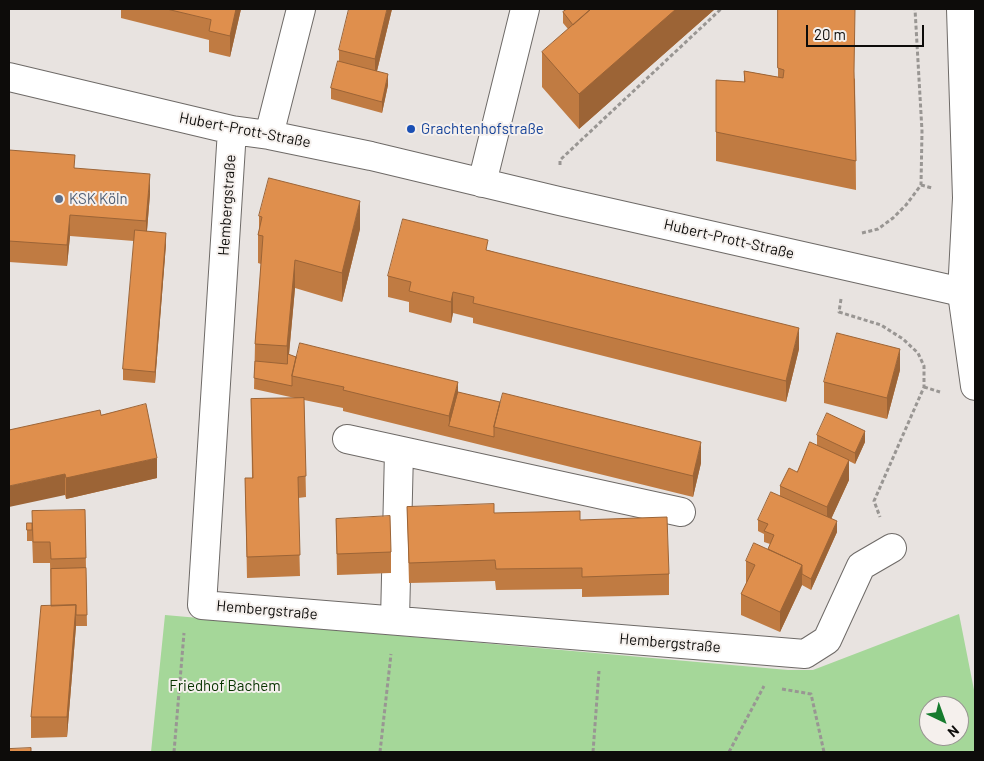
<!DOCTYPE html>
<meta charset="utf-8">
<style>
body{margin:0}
#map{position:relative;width:984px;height:761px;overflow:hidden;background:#e8e3e0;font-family:Barlow,sans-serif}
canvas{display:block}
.frame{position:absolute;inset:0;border:10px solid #0d0c0a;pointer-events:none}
.north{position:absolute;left:919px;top:696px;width:50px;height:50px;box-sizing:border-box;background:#f5f0ed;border:1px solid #989592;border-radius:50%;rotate:138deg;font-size:14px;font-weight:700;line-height:20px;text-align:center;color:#0d0c0a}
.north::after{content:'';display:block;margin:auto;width:18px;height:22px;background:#167b2e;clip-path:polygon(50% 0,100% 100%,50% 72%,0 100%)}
.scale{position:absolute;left:806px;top:25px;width:118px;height:22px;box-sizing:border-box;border:2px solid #0d0c0a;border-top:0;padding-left:6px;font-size:15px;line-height:18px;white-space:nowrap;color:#0d0c0a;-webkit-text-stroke:4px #f5f0ed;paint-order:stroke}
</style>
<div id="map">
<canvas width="984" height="761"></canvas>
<div class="frame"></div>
<div class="north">N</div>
<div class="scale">20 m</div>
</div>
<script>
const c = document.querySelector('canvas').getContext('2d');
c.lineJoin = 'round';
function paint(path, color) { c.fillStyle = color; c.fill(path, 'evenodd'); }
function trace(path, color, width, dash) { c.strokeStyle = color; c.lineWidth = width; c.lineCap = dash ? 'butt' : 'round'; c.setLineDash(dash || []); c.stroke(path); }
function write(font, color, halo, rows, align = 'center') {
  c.font = font + ' Barlow,sans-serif'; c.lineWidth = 4; c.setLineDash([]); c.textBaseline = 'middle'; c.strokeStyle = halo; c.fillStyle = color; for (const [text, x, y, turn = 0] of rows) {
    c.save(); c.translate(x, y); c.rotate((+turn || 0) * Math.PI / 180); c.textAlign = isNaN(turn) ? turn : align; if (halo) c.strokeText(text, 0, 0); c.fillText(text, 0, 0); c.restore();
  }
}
paint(new Path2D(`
 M959,614L975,695V752H151L165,615L788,670H813ZM929,706H959V736H929Z`), '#a5d799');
const minor = new Path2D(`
 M9,77L232,130L269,135L371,156L559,201L975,295
 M232,130L202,605L805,654L827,640L861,566L892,548
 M269,135L301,9
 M482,183L525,9
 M347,439L681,512
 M395,620L399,451`);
const major = new Path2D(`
 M961,9L967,198L962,293L975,386`);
trace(minor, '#6e6a67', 30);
trace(major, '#6e6a67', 30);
trace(new Path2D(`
 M560,165V160L721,9
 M921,185L932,188
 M862,233L878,229L893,218L906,205L921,185L922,131L915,9
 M841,299L839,312L881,325L903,339L918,353L924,366V387L874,501L880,517
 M924,387L940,392
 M782,689L811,694L824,752
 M174,752L184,633
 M380,752L391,654
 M593,752L599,671
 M729,752L764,686`), '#999693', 3, [4, 2.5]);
trace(minor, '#fff', 28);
trace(major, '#fff', 28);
paint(new Path2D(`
 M121,9H241L230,57L209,52V40L121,18Z
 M392,9L377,71L388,85L382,113L331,99V88L339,61V50Z
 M567,9H715L579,129L542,87V52L568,29L563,23V12Z
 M778,9L855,79L856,190L716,161V80L744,82V71L778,77Z
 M9,150L75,168L150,194L147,231L166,244L155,383L123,380V369L134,241L70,236L67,266L9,262Z
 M259,216L360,229L342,302L295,288L289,355L458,392L701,463L693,497L343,411V408L304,400L306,497L298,498L300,576L247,578L245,478H252L251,399L295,398L254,389L255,344L261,264L258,263V235L259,230Z
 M488,250L799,349L786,402L473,323V318L453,313L451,323L409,312V302L388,297V276Z
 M900,370L887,419L824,403V382Z
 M101,415L157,478L66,499L65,495L9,430Z
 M817,435L865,442L855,464L849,461V480L831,519L837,532L811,590L802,585L780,632L741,615V594L747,582H746V561L768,549L770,544L764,542V534L758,531V520L780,496V486L797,472L817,445Z
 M407,507L580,520L669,574V595L582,597V589L496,590L495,581L409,583Z
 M85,510L87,626H76L67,737L31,738V717L51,606L50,563H33L32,535V541H27V523H32Z
 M336,519L391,552V573L337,575Z`), '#c07b42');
paint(new Path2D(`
 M236,9H241L230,57V36Z
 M387,9H392L375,79V59Z
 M676,9H715L579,129V94Z
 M388,74V85L382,113V102Z
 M150,174V194L146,242V221Z
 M360,201V229L342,302V273Z
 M70,215V236L67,266V245Z
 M166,233V244L155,383V372Z
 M295,260V288L287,375V346Z
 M453,292V313L451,323V302Z
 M799,328V349L786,402V381Z
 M900,349V370L887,419V398Z
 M458,382V403L449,426V416Z
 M865,431V442L855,464V453Z
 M701,442V463L693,497V476Z
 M157,458V478L66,499V478Z
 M849,460V480L827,528V507Z
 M65,474V495L9,507V486Z
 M837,521V532L811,590V579Z
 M802,565V585L780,632V612Z
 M76,605V626L67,737V717Z`), '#9c6436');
const building = new Path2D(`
 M167,9H236L230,36L209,31L211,20Z
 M349,9H387L375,59L339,50Z
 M567,9H591L573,25L563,12Z
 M591,9H676L579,94L542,52Z
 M778,9H855L854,71L856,161L716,132V80L745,82L744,71L783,78L784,70L778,68Z
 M338,61L388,74L382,102L331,88Z
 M9,150L75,155L74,168L150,174L146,221L70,215L67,245L9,241Z
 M269,178L360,201L342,273L295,260L287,346L255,344L263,236L258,235L262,217L259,216Z
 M403,219L488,240L486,250L799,328L786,381L473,303L474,297L453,292L451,302L409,291L411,282L388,276Z
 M135,230L166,233L155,372L123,369Z
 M837,333L900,349L887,398L824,382Z
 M300,343L458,382L449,416L343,390L344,387L292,376Z
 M288,354L296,357L292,376V386L254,378L255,361L287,364Z
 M458,392L500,402L494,427V437L449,426Z
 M503,393L701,442L693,476L494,427Z
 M304,398L306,476L298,477L300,555L247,557L245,478H253L251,399Z
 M146,404L157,458L66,478L65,474L9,486V429V430L100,410L101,415Z
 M827,413L865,431L855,453L817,435Z
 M810,442L849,460L827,507L780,486L789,468L797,472Z
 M771,492L837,521L811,579L802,574V565L768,549L774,535L764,531L768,524L758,520Z
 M494,504V513L580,511V520L667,517L669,574L582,577V568L496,569L495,560L409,563L407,507Z
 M85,510L86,558L51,559L50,542H33L32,511Z
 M390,516L391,552L337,554L336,519Z
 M27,523H32V530H27Z
 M754,543L802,565L780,612L741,594L755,565L746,561Z
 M86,568L87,615H76V605L51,606V569Z
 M76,605L67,717H31L41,606Z
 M31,748V752H9V749Z`);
paint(building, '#df8f4d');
trace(building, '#9c6436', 1);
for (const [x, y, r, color] of [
 [411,129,5,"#1a4fb4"],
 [59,199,5,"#5c6f8a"]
]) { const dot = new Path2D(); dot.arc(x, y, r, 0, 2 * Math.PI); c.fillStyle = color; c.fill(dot); trace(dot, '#f5f0ed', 2); }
write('15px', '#164399', '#f5f0ed', [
 ["Grachtenhofstraße",421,129]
], 'left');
write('15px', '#0d0c0a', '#f5f0ed', [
 ["Hubert-Prott-Straße",245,130,11],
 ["Hembergstraße",227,205,-86],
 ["Hubert-Prott-Straße",729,239,13],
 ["Hembergstraße",267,610,5],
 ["Hembergstraße",670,643,5]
]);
write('15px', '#4e5e75', '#f5f0ed', [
 ["KSK Köln",69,199]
], 'left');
write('15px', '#083300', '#f5f0ed', [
 ["Friedhof Bachem",225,686]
]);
</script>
